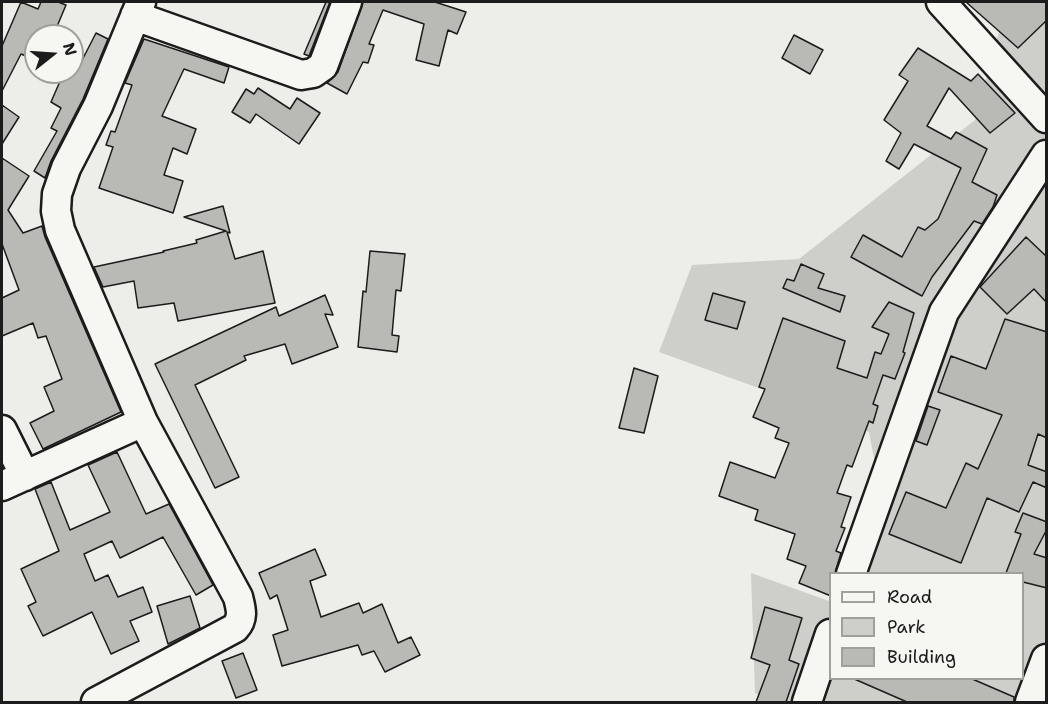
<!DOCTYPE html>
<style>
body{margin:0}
#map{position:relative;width:1048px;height:704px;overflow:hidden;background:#edede9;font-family:"Shantell Sans",sans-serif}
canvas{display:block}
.frame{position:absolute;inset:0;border:3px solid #1c1c1c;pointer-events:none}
.legend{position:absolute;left:829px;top:572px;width:195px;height:108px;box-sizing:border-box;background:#f6f6f2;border:2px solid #9f9f9c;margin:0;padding:8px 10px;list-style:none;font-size:18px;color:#1c1c1c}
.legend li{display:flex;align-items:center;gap:12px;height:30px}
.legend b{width:30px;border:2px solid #9f9f9c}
.north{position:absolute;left:24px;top:24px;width:60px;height:60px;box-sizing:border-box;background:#f6f6f2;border:2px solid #9f9f9c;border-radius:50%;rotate:73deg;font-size:16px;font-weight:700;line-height:24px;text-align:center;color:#1c1c1c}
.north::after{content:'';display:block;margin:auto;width:21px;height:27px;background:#1c1c1c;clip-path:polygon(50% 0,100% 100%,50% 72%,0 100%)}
</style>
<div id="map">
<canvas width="1048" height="704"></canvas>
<div class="frame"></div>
<ul class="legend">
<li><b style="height:8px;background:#f6f6f2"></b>Road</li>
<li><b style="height:16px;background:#cececb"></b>Park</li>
<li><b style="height:16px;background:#b9b9b6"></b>Building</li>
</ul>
<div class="north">N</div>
</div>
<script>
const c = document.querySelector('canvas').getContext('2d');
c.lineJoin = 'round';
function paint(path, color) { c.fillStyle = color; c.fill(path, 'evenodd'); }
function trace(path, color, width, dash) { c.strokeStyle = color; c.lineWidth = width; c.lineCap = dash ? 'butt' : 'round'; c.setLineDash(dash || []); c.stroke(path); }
paint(new Path2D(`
 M1007,2H1046V702H774L755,693L751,573L829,601L830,598V678H1022V574L840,573L878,480L869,432L764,390L659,352L692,265L799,259L975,120Z`), '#cececb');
const building = new Path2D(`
 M21,2L38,9L41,2H58L66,5L53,36H36V60L21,54L2,91V46Z
 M326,2H330L309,56L304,54Z
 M363,2H435L466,12L457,34L448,30L439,66L416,60L424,24L383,10L369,44L374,45L368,63L363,62L347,94L327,83L338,72Z
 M966,2H1047V20L1018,48Z
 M96,33L108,39L83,99L51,161L45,178L34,171L57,131L51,128L61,108L51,102L64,72H76Z
 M794,35L823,50L810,74L782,58Z
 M144,39L229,67L224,83L184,69L162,116L196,129L187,154L173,148L164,175L183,181L173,213L99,188L113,147L106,145L111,131L115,132L132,85L125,83Z
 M918,48L971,81L978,74L1015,113L990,133L949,88L927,126L951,139L956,132L987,149L972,182L997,195L993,207L982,224L974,221L932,277L922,296L851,257L863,235L902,257L918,227L925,230L938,219L961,168L914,144L899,169L886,161L901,133L884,120L908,81L899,75Z
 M258,88L290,109L297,98L320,113L299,144L256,114L250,123L232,112L246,89L254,94Z
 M2,105L19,117L2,144Z
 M2,158L29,176L8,210L23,233L42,226L45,237L121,412L43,449L30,423L54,411L44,387L62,379L46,336L38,338L33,323L2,336V298L19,290L2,244Z
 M223,206L230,233L227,232L235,259L263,251L275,303L178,321L174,303L138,308L134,281L103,287L94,267L164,252L163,251L197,243L196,240L226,231L184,217Z
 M1026,237L1047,257V303L1034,289L1007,314L980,287Z
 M370,251L405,254L401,291L396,290L392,335L399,336L397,352L358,347L363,291L366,292Z
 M801,264L824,274L818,288L845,296L840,312L783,288L787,279L794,281Z
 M713,293L745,302L737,329L705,320Z
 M325,295L333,315L325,314L338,347L292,364L285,344L244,356L246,360L195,385L239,477L215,488L155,364L276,307L279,316Z
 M889,302L914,313L903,352L905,353L895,379L883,375L873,404L878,406L873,423L869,421L852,467L847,465L837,493L851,497L841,527L845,528L836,551L841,553L835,573H831V596L799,583L806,566L787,559L795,534L755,520L758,510L719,496L730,462L775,478L789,443L775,438L779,428L753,417L765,389L759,387L783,318L845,341L837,368L867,378L875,352L881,354L889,334L872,327Z
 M1005,319L1047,332V438L1038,434L1028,465L1047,472V488L1033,482L1019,512L987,498L961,563L889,534L906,492L946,508L966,463L978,469L1002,415L938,392L951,356L986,369Z
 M634,368L658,376L644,433L619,428Z
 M928,406L940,410L927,445L916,441Z
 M117,452L146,514L169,504L213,585L196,595L163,537L120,558L112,541L84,554L95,581L108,575L118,597L143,587L152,612L130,621L139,641L111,654L92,612L43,636L28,606L36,602L21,569L59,551L35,489L51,482L70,530L110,512L88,465Z
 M1023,513L1047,522V529L1034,554L1047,558V588L1023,582V573H1006L1021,534L1015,532Z
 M315,549L326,575L310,581L321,617L359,603L363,613L382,604L398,643L411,637L420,655L385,672L374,651L362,655L358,645L282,666L273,635L288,630L277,595L270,599L259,573Z
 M190,596L200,628L168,644L157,606Z
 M765,607L802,618L789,660L799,664L786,702H756L770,665L751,658Z
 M243,653L257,690L236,698L222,661Z
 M852,678H970L1014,697V702H907Z`);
paint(building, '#b9b9b6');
trace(building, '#1c1c1c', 1.5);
const minor = new Path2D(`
 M941,2L1046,118
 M135,16L301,75L313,73L323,66L347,2
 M2,430L25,476
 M2,486L143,422
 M851,574L944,312L1046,155
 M96,702L235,628C244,618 241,609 238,597L143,422L60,230L56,211L57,194L66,168L98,106L141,2
 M807,702L830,634
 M1030,702L1046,659`);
trace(minor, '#1c1c1c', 33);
trace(minor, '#f6f6f2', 28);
</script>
